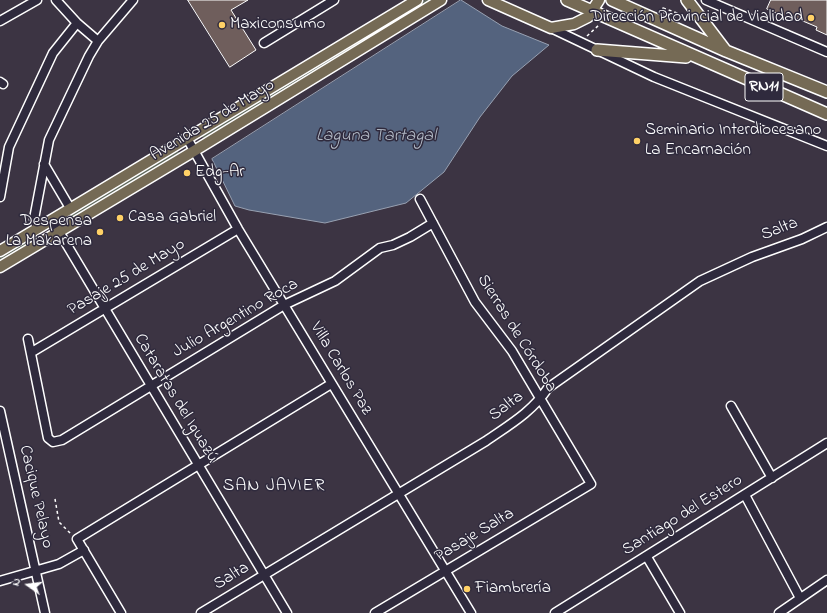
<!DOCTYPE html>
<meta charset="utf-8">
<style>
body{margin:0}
#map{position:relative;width:827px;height:613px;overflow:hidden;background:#3c3443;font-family:"Indie Flower",sans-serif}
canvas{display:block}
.north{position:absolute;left:8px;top:565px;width:40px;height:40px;-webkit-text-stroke:3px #2f2a3d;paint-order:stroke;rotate:284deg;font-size:11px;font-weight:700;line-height:16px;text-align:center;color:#fff}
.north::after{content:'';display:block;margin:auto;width:14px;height:18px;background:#fff;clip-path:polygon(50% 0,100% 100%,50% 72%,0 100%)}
</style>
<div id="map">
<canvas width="827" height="613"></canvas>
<div class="north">N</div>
</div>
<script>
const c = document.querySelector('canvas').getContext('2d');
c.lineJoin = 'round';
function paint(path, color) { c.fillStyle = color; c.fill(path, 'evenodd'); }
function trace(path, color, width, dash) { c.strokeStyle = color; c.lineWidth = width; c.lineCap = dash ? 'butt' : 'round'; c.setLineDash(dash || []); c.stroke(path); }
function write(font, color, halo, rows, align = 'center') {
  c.font = font + ' "Indie Flower",sans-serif'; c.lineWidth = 3; c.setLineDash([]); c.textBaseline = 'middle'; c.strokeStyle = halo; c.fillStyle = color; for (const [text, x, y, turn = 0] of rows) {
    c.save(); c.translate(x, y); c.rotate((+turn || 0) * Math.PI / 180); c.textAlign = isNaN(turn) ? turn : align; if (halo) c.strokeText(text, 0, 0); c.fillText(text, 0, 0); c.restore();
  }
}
paint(new Path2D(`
 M425,0H430L204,138L202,137V134Z
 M177,150L180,154L71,219L68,215Z
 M40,233L42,237L0,262V256Z`), '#5e675b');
const water = new Path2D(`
 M461,0L502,26L549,45L512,76L480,117L444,172L406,203L325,223L249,210L235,206L212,159Z`);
paint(water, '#54637e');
trace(water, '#98a1b2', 1);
const building = new Path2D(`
 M188,0H248L231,10L256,50L230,67Z
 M771,0H827V35L816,30L817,27L791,16L789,19L767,9Z`);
paint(building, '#6f5e5c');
trace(building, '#fff', 1);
const minor = new Path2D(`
 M56,0L77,23L98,41
 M706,0L827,52
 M0,21L37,0
 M551,28L654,77L827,146
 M264,43L334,0
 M0,82L3,84
 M187,138L238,229L471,613
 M44,164L70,208
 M0,197L9,147L53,53L77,23
 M52,220L287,613
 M37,229L34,219L49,140L89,56L98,41L133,0
 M28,339L48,438L53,442L62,440L284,305L335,281L380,248L393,245L410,237L433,223
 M32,352L238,229
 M731,406L772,478
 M0,411L45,613
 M745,495L800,598
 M647,557L680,613
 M0,581L59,564L84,550
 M121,613L77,539L331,384
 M201,613L486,441C509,425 532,412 548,388L700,281L752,257L802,239L827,227
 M375,613L591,484L512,351L475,302L420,199
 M555,613L827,443
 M779,613L827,580`);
const major = new Path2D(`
 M488,0L551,28L574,24L588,17L599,0
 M0,251L417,0
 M0,267L194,151L441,0`);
const highway = new Path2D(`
 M567,0L827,114
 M612,0L726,51L827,92
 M687,0L725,50
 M597,50L686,57`);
trace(minor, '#fff', 11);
trace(major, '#fff', 13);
trace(highway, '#fff', 14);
trace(new Path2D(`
 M663,8L677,13L675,17L662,12Z
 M587,36L599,25
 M55,499L59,522L71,534`), '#fff', 1.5, [3, 3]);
trace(minor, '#2f2a3d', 8);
trace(major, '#756a55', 10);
trace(highway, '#756a55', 11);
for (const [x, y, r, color] of [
 [811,18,4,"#ffd166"],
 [222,25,4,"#ffd166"],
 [637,141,4,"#ffd166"],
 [187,173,4,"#ffd166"],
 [120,218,4,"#ffd166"],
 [100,232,4,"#ffd166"],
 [467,589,4,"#ffd166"]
]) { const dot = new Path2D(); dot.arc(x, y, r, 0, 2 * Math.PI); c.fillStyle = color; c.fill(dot); trace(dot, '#2f2a3d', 1.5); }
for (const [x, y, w] of [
 [764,87,38]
]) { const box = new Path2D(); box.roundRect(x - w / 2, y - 14, w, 28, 3); c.fillStyle = '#2f2a3d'; c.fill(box); trace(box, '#fff', 1); }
write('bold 16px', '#fff', null, [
 ["RN11",764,87]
]);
write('17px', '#fff', '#2f2a3d', [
 ["Dirección Provincial de Vialidad",803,18,"right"],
 ["Maxiconsumo",230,25],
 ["Seminario Interdiocesano",645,131],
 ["La Encarnación",645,151],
 ["Edg-Ar",195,173],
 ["Casa Gabriel",128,218],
 ["Despensa",92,222,"right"],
 ["La Makarena",92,242,"right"],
 ["Fiambrería",475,589]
], 'left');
write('17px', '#fff', '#2f2a3d', [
 ["Avenida 25 de Mayo",213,121,-31],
 ["Salta",780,230,-21],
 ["Pasaje 25 de Mayo",127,278,-31],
 ["Julio Argentino Roca",236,319,-30],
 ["Sierras de Córdoba",516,334,58],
 ["Villa Carlos Paz",340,369,59],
 ["Cataratas del Iguazú",175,399,59],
 ["Salta",507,407,-37],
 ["Cacique Pelayo",35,497,77],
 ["Santiago del Estero",683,516,-32],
 ["Pasaje Salta",475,536,-31],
 ["Salta",232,577,-31]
]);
write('italic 18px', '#b2b9c5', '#2f2a3d', [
 ["Laguna Tartagal",376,137]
]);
c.letterSpacing = '1px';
write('18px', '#fff', '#2f2a3d', [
 ["SAN JAVIER",274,487]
]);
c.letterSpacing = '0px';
</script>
